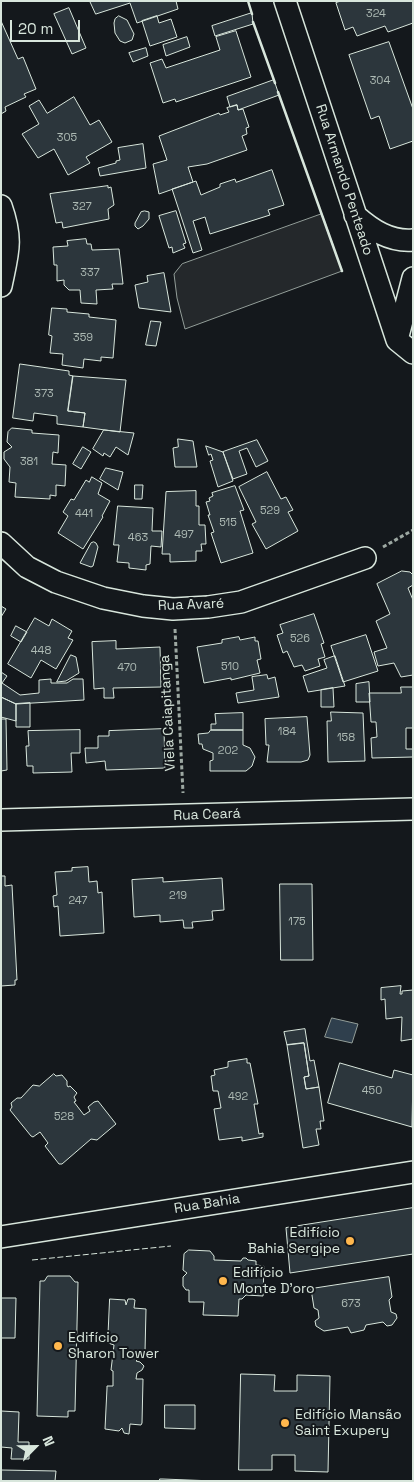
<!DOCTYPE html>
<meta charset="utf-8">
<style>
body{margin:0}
#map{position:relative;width:414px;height:1482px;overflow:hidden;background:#14181c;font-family:"Space Grotesk",sans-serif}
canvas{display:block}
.frame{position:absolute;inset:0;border:2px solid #d8e6dc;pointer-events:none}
.north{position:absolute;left:10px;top:1422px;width:50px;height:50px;-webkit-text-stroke:4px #14181c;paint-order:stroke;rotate:67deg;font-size:14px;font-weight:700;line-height:20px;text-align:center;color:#d8e6dc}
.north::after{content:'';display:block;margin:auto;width:18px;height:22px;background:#d8e6dc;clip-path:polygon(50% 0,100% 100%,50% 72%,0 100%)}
.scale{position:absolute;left:10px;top:20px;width:70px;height:22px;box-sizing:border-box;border:2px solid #d8e6dc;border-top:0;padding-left:6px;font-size:15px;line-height:18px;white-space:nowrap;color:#d8e6dc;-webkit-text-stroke:4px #14181c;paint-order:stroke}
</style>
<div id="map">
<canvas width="414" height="1482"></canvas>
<div class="frame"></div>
<div class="north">N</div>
<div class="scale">20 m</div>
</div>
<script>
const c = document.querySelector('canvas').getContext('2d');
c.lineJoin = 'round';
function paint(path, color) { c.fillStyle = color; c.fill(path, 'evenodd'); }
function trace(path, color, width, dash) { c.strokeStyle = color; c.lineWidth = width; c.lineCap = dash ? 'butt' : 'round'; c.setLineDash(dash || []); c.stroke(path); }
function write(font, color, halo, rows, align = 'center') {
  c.font = font + ' "Space Grotesk",sans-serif'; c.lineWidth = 4; c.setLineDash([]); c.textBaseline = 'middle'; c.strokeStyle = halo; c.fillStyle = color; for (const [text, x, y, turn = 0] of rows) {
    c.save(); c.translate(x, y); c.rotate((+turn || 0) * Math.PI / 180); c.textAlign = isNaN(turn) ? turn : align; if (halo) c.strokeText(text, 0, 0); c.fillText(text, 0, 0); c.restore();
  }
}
const parking = new Path2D(`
 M322,214L342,271L185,329L177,298L174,274L182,264Z`);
paint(parking, '#24282b');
trace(parking, '#939e99', 1);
const water = new Path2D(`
 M332,1018L358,1024L352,1043L325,1037Z`);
paint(water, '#2f3f4d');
trace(water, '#939e99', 1);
const building = new Path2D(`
 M90,1H176L178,9L137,23L130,3L96,14Z
 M341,1H413V23L388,32L385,26L357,36L353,27L345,30L336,3Z
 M69,8L86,48L72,54L54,14Z
 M252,13L253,24L215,36L212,26Z
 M119,16L127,20L134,34L132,40L125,43L120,41L115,33L114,23L115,19Z
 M157,16L159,23L171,19L177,37L150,46L142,21Z
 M1,21L18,59L23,57L36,89L24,94L26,97L5,107L6,111L1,114Z
 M236,31L251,77L176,102L175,99L163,103L150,63L162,59L166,68L220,50L216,37Z
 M187,37L190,47L166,56L163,45Z
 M389,42L413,109V141L390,149L379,116L371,119L349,55Z
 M146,48L148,56L133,62L129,53Z
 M274,80L279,95L238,110L237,105L230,107L227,97Z
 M74,97L90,125L99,120L112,142L86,157L90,163L68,175L54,149L38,158L22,134L39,124L29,106L39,100L47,113Z
 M237,105L238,110L243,109L249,127L246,128L247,134L242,136L247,150L207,164L188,167L193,182L159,194L153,164L167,160L159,136L219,113L220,115L229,112L227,108Z
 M143,144L146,168L100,176L98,168L116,163V161L120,160L118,148Z
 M272,170L284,205L268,210L270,215L210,234L205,217L193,221L202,250L193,253L172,189L196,181L201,195L220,187V184L235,179L236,182Z
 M108,186V188L111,187L114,205L108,209L109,219L63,228L62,222L56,223L50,194Z
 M145,211L149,212V219L143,226L138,229L135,226V223L141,212Z
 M176,211L186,243L183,244L185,248L173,253L172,247L169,248L159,216Z
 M86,239L87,244H91L92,250L119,249L123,284H112L113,289L96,290L97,304L81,303L80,290H69L64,285V280L57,281V265H54L53,247L68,246L67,241Z
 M164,273L171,312L139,308L135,285L148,282L147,276Z
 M52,308L67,309V312L89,314V317L116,320L113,358L101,357V361L84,359L83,368L62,365L63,354L50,353L52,336L49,335Z
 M151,321L161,322L156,346L146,345Z
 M20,364L69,371V375L73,376L68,411L85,413L83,427L57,424V416L34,413L33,421L13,418Z
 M73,376L126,380L120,432L83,427L85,413L68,411Z
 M12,428L32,430V433L59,435L58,453L53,452L52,464L66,465L65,486L56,485V496L50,495V499L15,497L16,483L9,482L10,467L4,459V452L12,447L7,442L8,432Z
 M104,430L134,433L128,455L116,447L110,457L104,453L103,456L93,449Z
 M178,439L193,441L197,467H175L173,448L178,447Z
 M257,440L268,461L256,467L247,448L239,451L247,474L233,479L223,452Z
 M206,446L223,452L233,481L218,487L210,461L213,460L211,454L209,455Z
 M83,447L91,452L81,469L73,464Z
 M106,468L123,472L118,490L100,479Z
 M267,472L281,499L286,497L293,510L288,512L298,531L266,549L252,524L256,522L239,487Z
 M92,477L102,483L98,494L110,501L102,516L103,517L83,549L58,533L68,516L63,512L71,499L74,500L86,480L89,482Z
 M135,485H143L142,499H135Z
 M235,486L244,510L240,511L253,553L221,563L211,533L214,532L208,515H210L206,502L210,501L209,498L213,496L212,493Z
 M196,491V506H199V525H205L206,544H201L202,551H196V561L170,562V554H162L166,492Z
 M118,506L153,508L152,531H162L161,547L151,546L150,564L146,565V570L129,568V563L117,562L119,545H114Z
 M94,542L96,543L98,547L93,566L91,567L80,563L91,543Z
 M402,571L410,572L413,575V585L408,588L413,600V675L401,677L394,663L378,666L374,652L387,648L376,621L390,614L377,584Z
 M1,606L6,609L1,617Z
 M314,614L324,643L321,644L325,657L318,659L320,666L305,671L302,665L294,667L287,651L283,653L277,635L283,633L280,625Z
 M35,618L49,626L52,619L72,631L68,638L73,640L56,669L41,660L31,678L8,664Z
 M16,626L27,632L21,642L11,636Z
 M366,635L378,671L343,682L331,646Z
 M239,637L240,640L255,637V641H258L261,659L257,660L260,673L231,680V678L204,683L197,647L222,643V640Z
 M116,641V649L160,647L161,687L113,688L114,698H104V688L94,689L92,642Z
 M71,655L76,657L79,673L66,681L57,682Z
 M335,656L345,686L308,692L303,676L327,668L324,660Z
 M1,672L7,676L2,683L20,695L39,693V680L51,679V683H67L73,679H83L84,700L16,704L1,697Z
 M267,675L268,679L275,677L279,697L238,703L236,693L254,690L252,677Z
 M369,682L370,702H356V684Z
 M401,687H413V728H406V749H413V757L372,758L371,738L377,737L376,722H371L369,693H401Z
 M333,688L334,707H321V690Z
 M1,697L16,704V721L1,717Z
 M30,703V727H16V704Z
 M331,712L363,713L365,761L328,762L327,721H331Z
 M243,713V730H211V724H216L215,714Z
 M307,717L310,755L308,760L301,762H267L269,745H266L265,719Z
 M1,719H6L7,770L1,771Z
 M164,729L165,768L106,770L105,761L86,763L85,748H98V736H109V731Z
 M80,730V753H71L72,772L33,773V766H27L26,746H29L28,731Z
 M211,730H243V745L250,748L255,757L252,766L246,771H210V761L213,760V753L203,749L202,744H199L198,734L208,733Z
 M88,867L89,882L97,881L98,893L102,892L104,933L60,936L58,906L54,907L53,896L57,895L55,872L72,871V868Z
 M1,876H5V886L12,885L17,980H15V985L1,986Z
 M163,878V882L222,878L224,910L212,911L213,920L192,922L193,928H184L183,920L160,922V915L134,917L132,880Z
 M280,884H312L313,960H281Z
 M401,986L400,994H402V991L413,990V1039L401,1041L402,1017L386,1019L385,999L381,1000V988Z
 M305,1029L310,1061L314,1060L319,1087L306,1089L304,1077L309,1076L304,1043L287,1045L284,1032Z
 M304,1043L309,1076L304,1077L306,1089L319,1087L324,1121H320L321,1129H316L319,1145L303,1148L287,1045Z
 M247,1059V1063H250L258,1104H254L259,1134L263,1133V1137L242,1141V1137L219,1140L214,1109L221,1108L218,1091H213L211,1076L215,1075L214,1070L228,1067V1062Z
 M340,1063L392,1078L394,1070L413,1075L412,1127L328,1103Z
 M54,1074L56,1076L62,1075L67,1081V1085L68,1087L70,1086L77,1093L74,1097L76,1101L74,1102L84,1115L90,1111L88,1107L94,1102L98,1101L116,1124L97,1140L91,1139L62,1164H59L45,1146L48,1143L40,1132L33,1137L31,1136L10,1110L12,1107L11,1103L17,1098H21L33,1085L39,1086Z
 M413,1208V1254L290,1273L286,1228Z
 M189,1250L210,1251L214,1256V1260L241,1261L243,1258H246L248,1260L256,1261V1265L264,1266L263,1296L246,1295L242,1299H239L238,1316L203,1315L204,1302H189V1290H186L183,1286V1277L187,1273L183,1270L184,1254Z
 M48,1276H70L75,1282H78L75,1411H68V1417L37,1416L40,1281H44Z
 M389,1277L392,1297L389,1300L391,1312L396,1314L397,1318L392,1325L387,1326L383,1322L366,1325L364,1330L351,1333L348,1327L324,1331L316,1326L315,1321L319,1318L318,1310L314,1308L311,1289Z
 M1,1298H16L15,1338H1Z
 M110,1299L125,1300L126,1305L128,1299H133L135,1300L134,1308L146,1309L145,1352L136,1361L140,1362L144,1366L142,1370L137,1373L136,1379H143L142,1423L141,1425L130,1424L129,1434L124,1433L122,1428L119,1431L105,1429L107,1388V1386H113V1371L111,1370L114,1345L108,1343Z
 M241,1374L275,1375L274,1391H297V1375L330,1376L328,1472L295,1471V1455H272V1470H239Z
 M165,1405H195V1429L165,1428Z
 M1,1411L19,1412L18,1442H29V1459H11L12,1448L1,1447Z
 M1,1470L56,1471L55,1481H1Z
 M160,1479H163L214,1481H160Z`);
paint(building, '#2c363c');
trace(building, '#d8e6dc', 1);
const minor = new Path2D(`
 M285,1L397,340L413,353
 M1,206C13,240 8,252 1,286
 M355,215C372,230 390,242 413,240
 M397,340L413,278
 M1,543L27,567L56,582L103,598L143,606L173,609L208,607L241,602L365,558
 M1,820L413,809
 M1,1237L413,1172`);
trace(minor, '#d8e6dc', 24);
trace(new Path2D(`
 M383,547L413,530
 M175,629L183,793`), '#9da8a2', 3, [4, 2.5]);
trace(minor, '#14181c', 21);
trace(new Path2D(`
 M32,1260L171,1246`), '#d8e6dc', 1, [6, 2.5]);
trace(new Path2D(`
 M248,1L252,14
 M253,22L275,83
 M278,92L342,271`), '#d8e6dc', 2.5);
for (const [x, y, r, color] of [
 [350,1241,5,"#ffb74d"],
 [223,1281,5,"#ffb74d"],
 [58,1346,5,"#ffb74d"],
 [285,1423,5,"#ffb74d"]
]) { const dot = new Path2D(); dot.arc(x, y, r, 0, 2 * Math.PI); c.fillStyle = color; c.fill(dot); trace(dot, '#14181c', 2); }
write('11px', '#adbab4', null, [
 ["324",376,14],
 ["304",380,81],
 ["305",67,138],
 ["327",82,207],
 ["337",90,273],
 ["359",83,338],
 ["373",44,394],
 ["381",29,462],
 ["529",270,511],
 ["441",84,514],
 ["515",228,523],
 ["497",184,535],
 ["463",138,538],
 ["526",300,639],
 ["448",41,651],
 ["510",230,667],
 ["470",127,668],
 ["184",287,732],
 ["158",346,738],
 ["202",228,751],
 ["219",178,896],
 ["247",78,901],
 ["175",297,922],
 ["450",372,1091],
 ["492",238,1097],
 ["528",64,1117],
 ["673",351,1304]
]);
write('14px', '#d8e6dc', '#14181c', [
 ["Rua Armando Penteado",344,180,72],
 ["Rua Avaré",191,605,-2],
 ["Viela Caiapitanga",168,713,-93],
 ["Rua Ceará",207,815,-2],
 ["Rua Bahia",207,1204,-9]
]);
write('14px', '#d8e6dc', '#14181c', [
 ["Edifício",340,1233,"right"],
 ["Bahia Sergipe",340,1249,"right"],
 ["Edifício",233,1273],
 ["Monte D'oro",233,1289],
 ["Edifício",68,1338],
 ["Sharon Tower",68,1354],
 ["Edifício Mansão",295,1415],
 ["Saint Exupery",295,1431]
], 'left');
</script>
